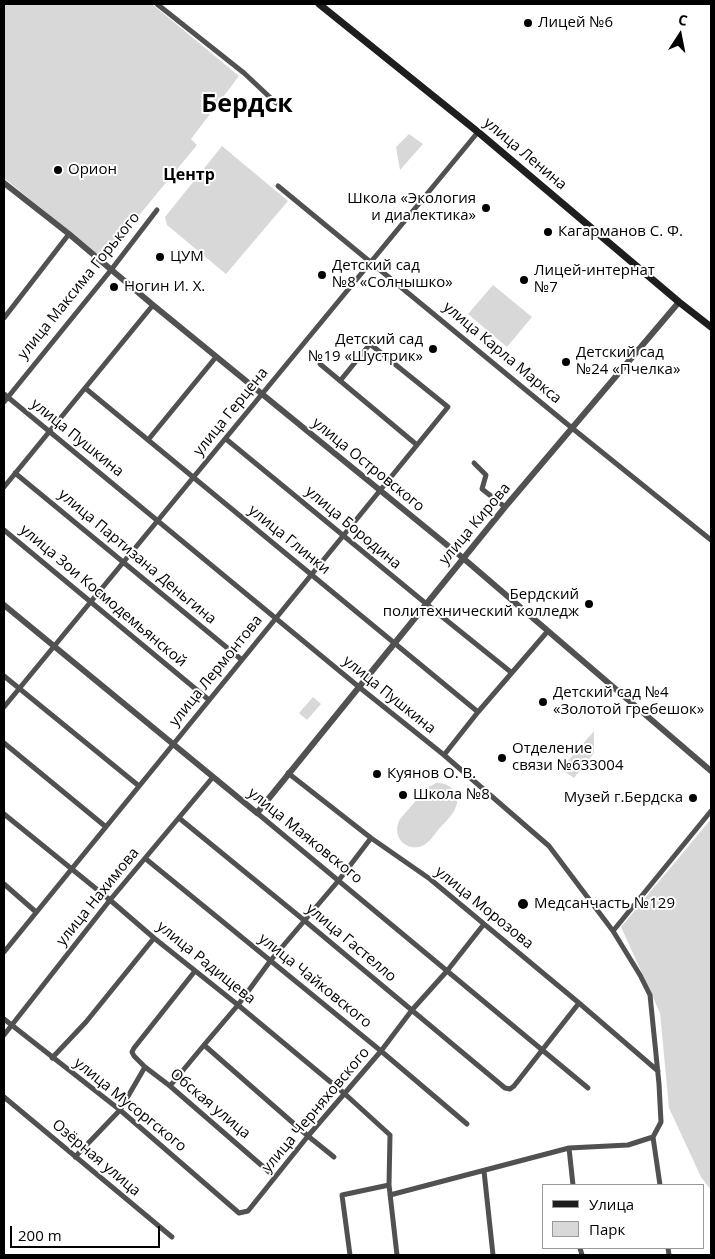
<!DOCTYPE html>
<meta charset="utf-8">
<style>
body{margin:0}
#map{position:relative;width:715px;height:1259px;overflow:hidden;background:#fff;font-family:"Open Sans",sans-serif}
canvas{display:block}
.frame{position:absolute;inset:0;border:5px solid #000;pointer-events:none}
.legend{position:absolute;left:542px;top:1184px;width:162px;height:65px;box-sizing:border-box;background:#fff;border:1px solid #999;margin:0;padding:6px 9px;list-style:none;font-size:15px;color:#000}
.legend li{display:flex;align-items:center;gap:10px;height:25px}
.legend b{width:25px;border:1px solid #999}
.north{position:absolute;left:655px;top:10px;width:50px;height:50px;-webkit-text-stroke:4px #fff;paint-order:stroke;rotate:11deg;font-size:14px;font-weight:700;line-height:20px;text-align:center;color:#000}
.north::after{content:'';display:block;margin:auto;width:18px;height:22px;background:#000;clip-path:polygon(50% 0,100% 100%,50% 72%,0 100%)}
.scale{position:absolute;left:10px;top:1226px;width:150px;height:22px;box-sizing:border-box;border:2px solid #000;border-top:0;padding-left:6px;font-size:15px;line-height:18px;white-space:nowrap;color:#000;-webkit-text-stroke:4px #fff;paint-order:stroke}
</style>
<div id="map">
<canvas width="715" height="1259"></canvas>
<div class="frame"></div>
<ul class="legend">
<li><b style="height:6px;background:#1e1e1e"></b>Улица</li>
<li><b style="height:14px;background:#d8d8d8"></b>Парк</li>
</ul>
<div class="north">С</div>
<div class="scale">200 m</div>
</div>
<script>
const c = document.querySelector('canvas').getContext('2d');
c.lineJoin = 'round';
function paint(path, color) { c.fillStyle = color; c.fill(path, 'evenodd'); }
function trace(path, color, width, dash) { c.strokeStyle = color; c.lineWidth = width; c.lineCap = dash ? 'butt' : 'round'; c.setLineDash(dash || []); c.stroke(path); }
function write(font, color, halo, rows, align = 'center') {
  c.font = font + ' "Open Sans",sans-serif'; c.lineWidth = 4; c.setLineDash([]); c.textBaseline = 'middle'; c.strokeStyle = halo; c.fillStyle = color; for (const [text, x, y, turn = 0] of rows) {
    c.save(); c.translate(x, y); c.rotate((+turn || 0) * Math.PI / 180); c.textAlign = isNaN(turn) ? turn : align; if (halo) c.strokeText(text, 0, 0); c.fillText(text, 0, 0); c.restore();
  }
}
paint(new Path2D(`
 M4,4H152L239,76L191,139L197,145L103,259L4,178Z
 M409,134L423,144L400,170L396,147Z
 M222,146L288,201L226,274L167,225L165,217Z
 M493,285L532,317L507,347L468,314Z
 M313,697L321,704L307,720L299,713Z
 M594,731V753L574,778L561,769Z
 M436,783C443,783 449,784 453,790C465,805 448,819 439,829C434,835 429,843 422,846C415,849 406,847 401,841C396,834 396,827 400,819L427,788Z
 M711,819V1190L701,1177L669,1108L660,1013L621,927Z`), '#d8d8d8');
trace(new Path2D(`
 M157,4L244,73L276,103
 M278,186L572,428L711,540
 M4,318L69,234
 M320,364L417,445
 M85,388L478,712
 M4,394L359,687L444,755L549,846L613,931L640,975L650,995L659,1084L661,1122L653,1137L628,1145L569,1148L390,1195
 M4,402L111,270L157,210
 M226,439L435,611L512,673
 M148,440L216,357
 M474,463L486,475L482,489L505,507
 M15,473L242,660
 M4,487L153,305
 M4,530L209,700
 M4,676L139,786
 M4,707L478,132
 M4,743L106,827
 M444,755L478,712L547,632
 M288,773L371,838L430,879L579,1003L658,1071
 M257,813L588,1088
 M4,814L110,900L154,938L238,1005L345,1094L390,1135L389,1185L397,1255
 M179,818L305,921L505,1088L510,1089L514,1086L579,1003
 M146,859L381,1051L467,1124
 M4,884L36,912
 M613,931L711,811
 M4,952L448,407L370,344L340,381
 M195,971L134,1048L132,1052L134,1056L145,1067L170,1086L275,1177
 M4,1019L120,1110L239,1213L248,1211L308,1136L381,1051L412,1010L447,971L484,924
 M4,1035L110,900L213,777
 M204,1045L308,1136L334,1157
 M52,1058L86,1022L154,938
 M170,1086L204,1045L238,1005L271,960L339,880L371,838
 M4,1097L172,1237
 M653,1137L660,1185
 M569,1148L573,1185
 M75,1157L120,1110L145,1067
 M484,1171L493,1255
 M580,1248L582,1255
 M668,1248L669,1255
 M350,1255L342,1195L389,1185`), '#515151', 5);
trace(new Path2D(`
 M4,183L69,234L153,305L463,558L711,771
 M4,605L257,813L505,507L679,302`), '#515151', 6);
trace(new Path2D(`
 M319,4L478,132L679,302L711,327`), '#1e1e1e', 7);
for (const [x, y, r, color] of [
 [528,23,5,"#000"],
 [58,170,5,"#000"],
 [486,208,5,"#000"],
 [548,232,5,"#000"],
 [160,257,5,"#000"],
 [322,275,5,"#000"],
 [524,280,5,"#000"],
 [114,287,5,"#000"],
 [433,349,5,"#000"],
 [566,362,5,"#000"],
 [589,604,5,"#000"],
 [543,702,5,"#000"],
 [502,758,5,"#000"],
 [377,774,5,"#000"],
 [403,795,5,"#000"],
 [693,798,5,"#000"],
 [523,904,6,"#000"]
]) { const dot = new Path2D(); dot.arc(x, y, r, 0, 2 * Math.PI); c.fillStyle = color; c.fill(dot); trace(dot, '#fff', 2); }
write('15px', '#000', '#fff', [
 ["Лицей №6",538,23],
 ["Орион",68,170],
 ["Школа «Экология",476,199,"right"],
 ["и диалектика»",476,216,"right"],
 ["Кагарманов С. Ф.",558,232],
 ["ЦУМ",170,257],
 ["Детский сад",332,266],
 ["№8 «Солнышко»",332,283],
 ["Лицей-интернат",534,271],
 ["№7",534,288],
 ["Ногин И. Х.",124,287],
 ["Детский сад",423,340,"right"],
 ["№19 «Шустрик»",423,357,"right"],
 ["Детский сад",576,353],
 ["№24 «Пчелка»",576,370],
 ["Бердский",579,595,"right"],
 ["политехнический колледж",579,612,"right"],
 ["Детский сад №4",553,693],
 ["«Золотой гребешок»",553,710],
 ["Отделение",512,749],
 ["связи №633004",512,766],
 ["Куянов О. В.",387,774],
 ["Школа №8",413,795],
 ["Музей г.Бердска",683,798,"right"],
 ["Медсанчасть №129",534,904]
], 'left');
write('15px', '#000', '#fff', [
 ["улица Ленина",525,154,40],
 ["улица Максима Горького",79,286,-51],
 ["улица Карла Маркса",502,353,40],
 ["улица Герцена",231,412,-51],
 ["улица Пушкина",77,438,39],
 ["улица Островского",368,465,39],
 ["улица Кирова",475,524,-50],
 ["улица Бородина",353,528,40],
 ["улица Глинки",289,540,39],
 ["улица Партизана Деньгина",137,557,40],
 ["улица Зои Космодемьянской",103,596,40],
 ["улица Лермонтова",216,671,-51],
 ["улица Пушкина",389,695,39],
 ["улица Маяковского",305,836,39],
 ["улица Нахимова",98,897,-51],
 ["улица Морозова",484,908,39],
 ["улица Гастелло",351,943,40],
 ["улица Радищева",206,963,39],
 ["улица Чайковского",315,981,39],
 ["Обская улица",210,1104,40],
 ["улица Мусоргского",130,1105,39],
 ["улица Черняховского",316,1110,-50],
 ["Озёрная улица",96,1158,40]
]);
write('bold 16px', '#000', '#fff', [
 ["Центр",189,175]
]);
write('bold 25px', '#000', '#fff', [
 ["Бердск",247,105]
]);
</script>
